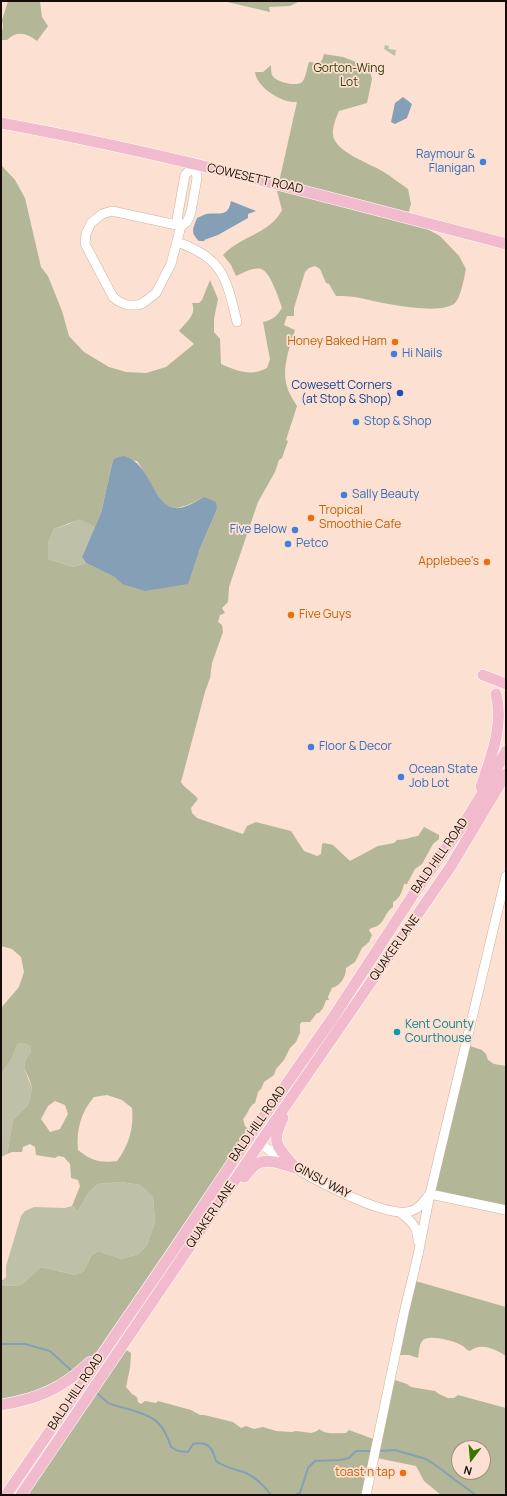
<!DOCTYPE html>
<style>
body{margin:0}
#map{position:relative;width:507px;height:1496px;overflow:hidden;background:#fce0d1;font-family:Manrope,sans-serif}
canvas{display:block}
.frame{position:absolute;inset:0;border:2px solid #160c08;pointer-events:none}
.north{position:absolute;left:451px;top:1440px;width:40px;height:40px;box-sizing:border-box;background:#fce0d1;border:1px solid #a08b81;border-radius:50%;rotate:196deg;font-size:11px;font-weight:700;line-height:16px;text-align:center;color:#160c08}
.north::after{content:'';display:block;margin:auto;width:14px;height:18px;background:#3c7506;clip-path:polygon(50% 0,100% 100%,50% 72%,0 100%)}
</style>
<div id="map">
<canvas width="507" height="1496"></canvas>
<div class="frame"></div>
<div class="north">N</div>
</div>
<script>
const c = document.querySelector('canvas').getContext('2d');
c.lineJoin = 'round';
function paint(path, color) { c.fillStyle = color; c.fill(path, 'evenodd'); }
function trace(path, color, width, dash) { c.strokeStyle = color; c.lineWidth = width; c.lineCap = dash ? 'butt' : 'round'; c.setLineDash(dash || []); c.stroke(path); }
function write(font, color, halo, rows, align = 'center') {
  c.font = font + ' Manrope,sans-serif'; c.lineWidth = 3.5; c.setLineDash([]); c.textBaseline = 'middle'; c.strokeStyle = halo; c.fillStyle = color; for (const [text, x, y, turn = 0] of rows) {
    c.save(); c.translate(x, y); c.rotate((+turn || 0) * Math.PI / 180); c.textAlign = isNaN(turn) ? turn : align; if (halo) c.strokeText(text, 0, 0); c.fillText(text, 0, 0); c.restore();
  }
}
paint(new Path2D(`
 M385,45L389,46V49L396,50L395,56L384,49Z
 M80,518L95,527L82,557L86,563L73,567L48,559V543L54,529L69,524Z
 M18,1043H24L31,1047V1052L25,1061L24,1068L32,1088L28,1105L13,1120L7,1154L1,1157V1074L11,1060Z
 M121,1182L140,1185L153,1197L155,1222L147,1245L138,1254L122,1259L98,1251L91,1256L84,1271L75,1275L41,1267L21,1285L2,1286L3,1280L6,1277V1266L21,1216L25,1211L34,1207L65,1208L72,1206L78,1211L89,1192L98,1184Z`), '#bec0a8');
paint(new Path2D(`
 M8,1H40L42,17L48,26L37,41C27,33 17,30 7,40H1L3,26L2,20Z
 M223,1H300L290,6L269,7L270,12Z
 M324,54L343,57L369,67L372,79L367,103L339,111C336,118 332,128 333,135C335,152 369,163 382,171C391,176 399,183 408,189L411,204L407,218L440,236L459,256L466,269C464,278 461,297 455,303C440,317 374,301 355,297C349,296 343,296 336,296L329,284L326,283L320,269L315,266L309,268L305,272L294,308V316H287L284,325L295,330C289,350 280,371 289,392C291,397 294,401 297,406L286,440L288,441L282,458L279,460L275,472L258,502L229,587L228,602L222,608L225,613L220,615L218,622L222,625L223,632L212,663L210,678L205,692L181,782C185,789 193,792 198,799L191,808L192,813L197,818L243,834L247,826L256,822L291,831L304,851L317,856L321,854L322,844L324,843L333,845L350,861L378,846L394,843L397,840C405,840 410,837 418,836L424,827L439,835V839L433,844L422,864L415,869L407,884H404C402,892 400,898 393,902V907C383,914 385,926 371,928L369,930L372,935L369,942L362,948L355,962L346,968C346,977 341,985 332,988L328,997L329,1000H326L323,1008L319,1013H317L310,1022H302L300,1024V1033L296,1042L290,1048L284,1060L276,1069L274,1075L264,1082L261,1089L258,1092L255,1103C249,1106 248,1114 243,1119L245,1126L254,1135L103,1349L73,1378L1,1405V1280H3L2,1286L21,1285L41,1267L75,1275L84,1271L91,1256L98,1251L122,1259L138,1254L147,1245L155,1222L153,1197L140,1185L121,1182L98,1184L89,1192L78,1211L72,1206L80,1186L78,1180L71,1178L70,1164L64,1157L58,1156L55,1158L36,1155L35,1147L30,1144L23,1147L22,1152H12L7,1154L13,1120L28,1105L32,1088L29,1078L24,1068L25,1061L31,1052V1047L24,1043H18L11,1060L1,1074V1008L19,987L24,972L21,957L12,949L1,946V165L15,180L25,198L41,267L48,276L62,311L69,336L84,352L109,367L126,372L146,373L166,367L194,344L179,331C186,322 197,315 192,303H199L202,300L210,280L218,299L214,319V332L220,339L221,364C238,371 250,377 267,368L270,359L269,354L263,322C273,320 277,316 282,308C279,299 270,271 261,269C253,267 243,273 236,276L231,265L223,255C242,235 270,234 282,210L277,191L297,102C294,102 290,102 287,101C274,97 257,86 255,72H263L271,65C271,68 271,72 272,75C275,82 298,88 303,81C306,76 307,68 309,62L319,63L322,60ZM115,458L137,461C145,472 157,499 166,505C170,508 177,509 181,507C189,505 197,501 204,497L217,509L199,551L122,584L116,577L86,563L73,567L48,559V543L54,529L80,519L95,527L101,513L113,460ZM107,1095L122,1100L132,1108C134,1128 129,1145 117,1161C99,1163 92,1161 78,1150C76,1130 81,1112 94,1097ZM55,1101L65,1105L68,1114L60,1129L50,1132L41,1119L48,1106Z
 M467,1045L482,1050L486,1054L488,1060L494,1064L506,1066V1211L431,1190Z
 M412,1280L506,1307V1356C495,1349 481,1342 470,1351C466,1350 466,1348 463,1346C456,1341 429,1334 423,1340C419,1344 419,1353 418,1358L409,1355H396Z
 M123,1348L131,1353L130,1368L126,1387L132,1394L137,1397L138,1402L141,1404L145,1401L156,1403L158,1401L191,1410L200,1415H204L233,1422L241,1428L246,1426L254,1429L263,1427L276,1431L292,1432L296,1431L311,1433L317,1431L319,1429C327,1435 337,1433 346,1433L349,1430L376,1440L392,1379L407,1384L411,1387L435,1391L439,1394L448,1398H454L458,1395L506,1408V1495H441L424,1481L416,1466L377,1458L366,1495H22ZM459,1448H483V1472H459Z`), '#b4b797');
paint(new Path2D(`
 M403,97L412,104L407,118L395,124L391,122L395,103Z
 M231,201L256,211L248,214V218L218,235L204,240L205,241H199C190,232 193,229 197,218C200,217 203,215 206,214C219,212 228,218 231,201Z
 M124,456C152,463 153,511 179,508C187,507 197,501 204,497L216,502L217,509L199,551L188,584L145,591L122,584L115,577L86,563L82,557L101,513L113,460L115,458Z`), '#85a0b6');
trace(new Path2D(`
 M1,1344H25L50,1351L73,1372
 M98,1394C101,1396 104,1400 107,1402C113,1406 121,1407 128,1409C153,1416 163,1421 171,1447L178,1451L188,1452L193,1444C208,1441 212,1447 216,1461C225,1468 236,1469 246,1473C255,1477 265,1487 271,1495
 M378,1451L395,1450L426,1459L441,1469L455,1480L476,1495
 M295,1495L300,1493L308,1468L315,1461L340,1460L349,1458L356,1451H373`), '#85a0b6', 2);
const minor = new Path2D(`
 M181,226L112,211L102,214L91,223L86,234L85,244L113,297L118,301L127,305H138L143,303L156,293L171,264L181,226L187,222L191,212L197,178L195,165
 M181,226L177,219L185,175L195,165
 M177,242C223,258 226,277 237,322
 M255,1140C268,1149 281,1159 295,1168C317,1181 387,1219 411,1211C419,1209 424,1201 429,1195
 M430,1194L506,1210
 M401,1213C411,1221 418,1227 418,1241
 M366,1495L404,1313L418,1255L430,1194L506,876`);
const major = new Path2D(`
 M1,123C171,154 339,200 506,244
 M483,675L506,684
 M481,787C491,757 504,726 496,694
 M283,1118C270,1144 278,1147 295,1167
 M244,1177C247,1174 251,1168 255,1165C266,1157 283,1164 295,1168
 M1,1405C38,1399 63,1388 90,1362
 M6,1495L173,1251L250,1136L334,1016L413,895L466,820L491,779L506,751
 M21,1495L260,1143L451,866L506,774`);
trace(minor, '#ccb0a2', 10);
trace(major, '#fff', 12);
trace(minor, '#fff', 9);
trace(major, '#f2bacd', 11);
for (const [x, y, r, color] of [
 [483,162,4,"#3f7fe0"],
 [395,342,4,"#e8710a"],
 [394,354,4,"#3f7fe0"],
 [400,393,4,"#1a4fb4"],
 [356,422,4,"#3f7fe0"],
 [344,495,4,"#3f7fe0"],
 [311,518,4,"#e8710a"],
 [295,530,4,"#3f7fe0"],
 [288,544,4,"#3f7fe0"],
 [487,562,4,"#e8710a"],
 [291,615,4,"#e8710a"],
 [311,747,4,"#3f7fe0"],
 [401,777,4,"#3f7fe0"],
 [397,1032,4,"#0f9aa8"],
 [403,1473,4,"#e8710a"]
]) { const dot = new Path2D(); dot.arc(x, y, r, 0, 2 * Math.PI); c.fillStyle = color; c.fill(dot); trace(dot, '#fce0d1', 1.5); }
write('12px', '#373900', '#fce0d1', [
 ["Gorton-Wing",349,69],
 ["Lot",349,83]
]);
write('12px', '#366cbe', '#fce0d1', [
 ["Raymour &",475,155,"right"],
 ["Flanigan",475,169,"right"],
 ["Hi Nails",402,354],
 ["Stop & Shop",364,422],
 ["Sally Beauty",352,495],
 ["Five Below",287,530,"right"],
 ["Petco",296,544],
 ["Floor & Decor",319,747],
 ["Ocean State",409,770],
 ["Job Lot",409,784]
], 'left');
write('12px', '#160c08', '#fce0d1', [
 ["COWESETT ROAD",255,179,13],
 ["BALD HILL ROAD",440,856,-55],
 ["QUAKER LANE",395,948,-55],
 ["BALD HILL ROAD",258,1124,-55],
 ["GINSU WAY",322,1181,28],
 ["QUAKER LANE",211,1215,-56],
 ["BALD HILL ROAD",76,1392,-56]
]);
write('12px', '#c56008', '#fce0d1', [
 ["Honey Baked Ham",387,342],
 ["Tropical",319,511,"left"],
 ["Smoothie Cafe",319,525,"left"],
 ["Applebee's",479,562],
 ["Five Guys",299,615,"left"],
 ["toast n tap",395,1473]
], 'right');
write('12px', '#164399', '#fce0d1', [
 ["Cowesett Corners",392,386],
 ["(at Stop & Shop)",392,400]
], 'right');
write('12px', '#0d838f', '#fce0d1', [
 ["Kent County",405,1025],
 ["Courthouse",405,1039]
], 'left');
</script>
